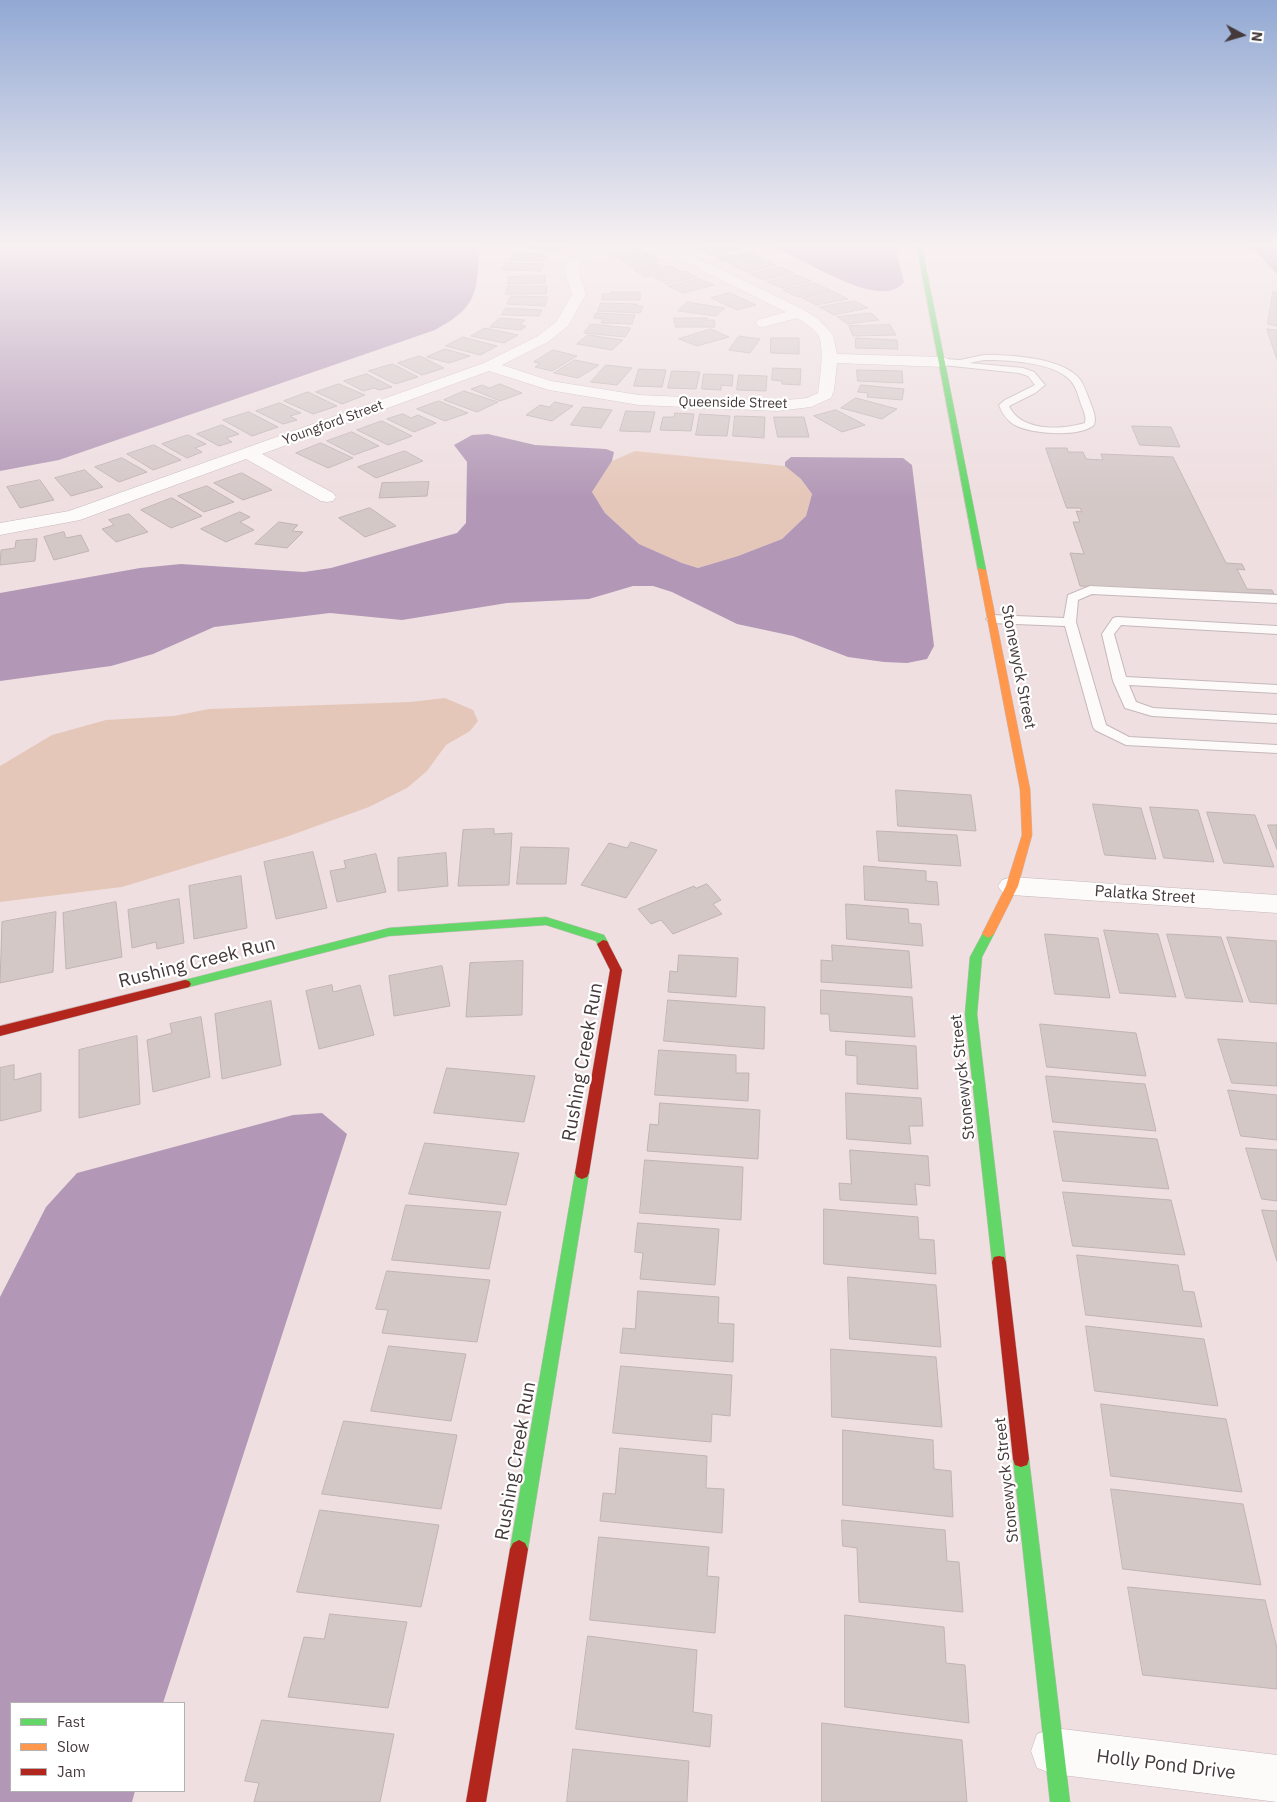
<!DOCTYPE html>
<style>
body{margin:0}
#map{position:relative;width:1277px;height:1802px;overflow:hidden;background:#efdfe1;font-family:"IBM Plex Sans",sans-serif}
canvas{display:block}
.legend{position:absolute;left:10px;top:1702px;width:175px;height:90px;box-sizing:border-box;background:#fff;border:1px solid #b5b0b1;margin:0;padding:6px 9px;list-style:none;font-size:15px;color:#45393b}
.legend li{display:flex;align-items:center;gap:10px;height:25px}
.legend b{width:25px;border:1px solid #b5b0b1}
.north{position:absolute;left:1217px;top:10px;width:50px;height:50px;-webkit-text-stroke:4px #fff;paint-order:stroke;rotate:96deg;font-size:14px;font-weight:700;line-height:20px;text-align:center;color:#45393b}
.north::after{content:'';display:block;margin:auto;width:18px;height:22px;background:#45393b;clip-path:polygon(50% 0,100% 100%,50% 72%,0 100%)}
</style>
<div id="map">
<canvas width="1277" height="1802"></canvas>
<ul class="legend">
<li><b style="height:6px;background:#63d668"></b>Fast</li>
<li><b style="height:6px;background:#ff974d"></b>Slow</li>
<li><b style="height:6px;background:#b3261e"></b>Jam</li>
</ul>
<div class="north">N</div>
</div>
<script>
const c = document.querySelector('canvas').getContext('2d');
c.lineJoin = 'round';
function paint(path, color) { c.fillStyle = color; c.fill(path, 'evenodd'); }
function trace(path, color, width, dash) { c.strokeStyle = color; c.lineWidth = width; c.lineCap = dash ? 'butt' : 'round'; c.setLineDash(dash || []); c.stroke(path); }
function write(font, color, halo, rows, align = 'center') {
  c.font = font + ' "IBM Plex Sans",sans-serif'; c.lineWidth = 4.5; c.setLineDash([]); c.textBaseline = 'middle'; c.strokeStyle = halo; c.fillStyle = color; for (const [text, x, y, turn = 0] of rows) {
    c.save(); c.translate(x, y); c.rotate((+turn || 0) * Math.PI / 180); c.textAlign = isNaN(turn) ? turn : align; if (halo) c.strokeText(text, 0, 0); c.fillText(text, 0, 0); c.restore();
  }
}
paint(new Path2D(`
 M635,451L785,466L801,479L812,494L806,516L782,539L738,556L698,568L682,563L639,544L605,513L592,492L612,461Z
 M445,698L473,710L478,721L470,731L446,745L427,771L407,788L369,807L286,837L122,887L0,902V766L52,735L106,720L174,716L209,709L410,702Z`), '#e5c7b9');
paint(new Path2D(`
 M0,247H480C476,293 479,306 435,330L59,460L0,471Z
 M772,247H895L904,282C880,313 801,256 772,247Z
 M1248,247H1277V274L1255,251Z
 M488,434L535,445L606,449L614,452L612,461L592,492L605,513L639,544L682,563L698,568L738,556L782,539L806,516L812,494L801,479L785,466V462L791,457L903,458L912,465L934,646L927,659L907,663L884,662L848,657L793,636L737,624L672,592L653,586H633L589,599L507,603L402,620L330,613L214,627L153,654L111,666L0,681V593L140,568L181,564L304,572L331,568L457,533L466,523L467,462L454,445L472,435Z
 M322,1113L347,1134L163,1703H11V1791H135L132,1802H0V1297L46,1207L77,1173L293,1115Z`), '#b298b6');
const building = new Path2D(`
 M526,247H566L552,253Z
 M711,247H736L741,249L712,255L699,249Z
 M638,248L650,255L621,260L609,254Z
 M515,252L543,254L542,256H548L546,261L510,260Z
 M748,252L761,258L730,264L717,258Z
 M655,256L660,260L654,261L659,264L633,268L623,261Z
 M762,259L776,265L748,272L733,266Z
 M506,263L544,264L541,271L502,270Z
 M662,265L665,267L672,266L679,270L645,277L634,270Z
 M780,267L794,273L764,280L750,274Z
 M685,271L697,277L666,284L654,277Z
 M796,275L811,281L782,288L767,282Z
 M545,276V283L508,284V277Z
 M699,279L714,285L683,293L668,286Z
 M814,283L830,290L798,297L783,290Z
 M508,286H547L546,294H506Z
 M833,291L848,299L816,305L802,298Z
 M611,292H640V300H602V294H611Z
 M1273,292H1277V326L1268,324Z
 M730,293L756,305L737,310L711,298Z
 M511,296L548,297L545,306L507,304Z
 M855,301L868,308L834,315L820,307Z
 M687,302L725,308L716,316L678,311Z
 M601,303L637,304V306H643L640,313L598,311Z
 M506,308L542,310L539,316L502,315Z
 M596,313L635,315L632,324L601,323L603,319L594,318Z
 M871,313L879,320L847,324L838,317Z
 M500,318L525,320L520,325L526,326L521,330L490,327Z
 M674,318H707V320H714L715,327H676Z
 M591,324L631,328L625,337L584,333Z
 M890,325L896,335L853,336L849,326Z
 M485,328L518,335L504,343L471,336Z
 M711,329L729,337L697,346L679,339Z
 M1267,329L1277,330V359Z
 M588,335L623,340L612,350L577,344Z
 M739,336L760,339L750,353L729,350Z
 M463,337L497,346L480,355L446,346Z
 M771,338H799V354L771,353Z
 M856,338L897,340L898,349L856,348Z
 M445,349L470,356L449,363L427,357Z
 M553,350L577,356L552,371L535,367L540,363L534,362Z
 M420,356L444,368L422,375L398,363Z
 M575,360L599,365L578,378L554,373Z
 M393,364L418,377L395,384L369,371Z
 M606,365L632,368L617,385L591,382Z
 M773,368L801,369L800,385L782,384V381L772,380Z
 M639,369L666,370L662,387L634,386Z
 M857,370L902,371L903,383L858,381Z
 M672,371L700,372L696,389L668,388Z
 M367,374L392,387L380,390L374,388L363,391L344,381Z
 M704,374L733,375L732,386L721,385V390L702,389Z
 M739,375L767,376L766,391L737,390Z
 M339,384L365,395L342,404L316,392Z
 M500,384L522,393L500,401L471,389L482,385L489,388Z
 M861,385L904,389L902,400L867,397L868,393L858,392Z
 M464,391L498,402L477,412L444,400Z
 M308,392L337,406L313,414L284,401Z
 M856,398L897,409L882,419L841,408Z
 M439,401L468,413L445,421L417,409Z
 M555,402L573,406L552,421L526,415L540,405L549,407Z
 M280,403L301,413L290,416L297,420L283,424L256,411Z
 M583,407L612,410L601,428L571,425Z
 M836,410L865,425L842,432L814,416Z
 M626,411L655,412L650,432L620,431Z
 M249,412L278,427L252,436L223,420Z
 M675,413L694,414L691,431L660,430L663,417H674Z
 M403,414L411,418L418,415L436,423L414,432L387,419Z
 M700,414L730,416L727,436L696,435Z
 M735,416L765,417L764,438L733,436Z
 M774,417H804L809,437H778Z
 M382,421L412,436L388,445L357,430Z
 M222,425L239,434L226,438L232,442L219,446L197,434Z
 M1132,426L1171,427L1180,447L1140,445Z
 M352,432L379,446L354,455L327,441Z
 M188,435L206,444L195,448L202,452L187,458L162,444Z
 M321,443L353,458L328,468L296,453Z
 M154,445L181,460L153,470L127,454Z
 M1046,448H1067L1068,452H1083L1086,459L1103,460L1101,454L1173,457L1226,563L1242,564L1245,570L1237,569L1247,589L1272,590L1274,594L1080,586L1070,553L1084,554L1073,522H1080L1076,511L1082,512L1080,508H1067Z
 M405,451L423,461L376,478L358,467Z
 M122,458L147,472L119,482L95,467Z
 M85,470L103,487L71,496L55,478Z
 M242,473L272,490L243,500L214,483Z
 M40,480L54,500L20,508L7,487Z
 M429,482L427,496L379,498L382,483Z
 M207,486L234,502L204,512L178,496Z
 M172,498L202,516L171,528L141,510Z
 M370,508L396,526L365,537L339,518Z
 M240,512L250,517L240,522L254,530L226,542L201,529Z
 M129,514L148,532L116,542L102,529L114,525L109,520Z
 M279,522L298,525L292,531L303,532L287,548L255,544Z
 M64,532L66,538L81,535L89,551L54,560L44,537Z
 M37,539L35,561L0,565L1,550L15,548L16,541Z
 M896,790L971,795L976,831L898,826Z
 M1093,804L1141,808L1156,859L1105,855Z
 M1150,807L1198,810L1214,862L1164,858Z
 M1207,812L1255,815L1274,867L1224,863Z
 M1268,825H1277V849Z
 M494,829V834L512,833L509,885L458,886L463,830Z
 M877,831L957,835L961,866L879,861Z
 M631,842L657,850L626,898L581,885L609,843L627,848Z
 M521,847L569,848L566,884H517Z
 M313,852L327,908L276,919L264,862Z
 M446,853L448,886L398,891V858Z
 M376,854L386,892L337,902L330,871L346,868L344,861Z
 M864,866L926,871V881L937,882L939,905L865,900Z
 M241,876L247,928L194,939L189,886Z
 M707,884L721,900L713,904L722,914L673,934L661,920L651,924L638,909L694,886L696,888Z
 M179,899L184,943L157,949L156,942L132,948L128,910Z
 M116,902L122,957L66,969L63,913Z
 M846,904L908,909L909,923L921,924L923,946L847,939Z
 M56,912L53,972L0,983L2,922Z
 M1104,930L1158,934L1176,997L1120,993Z
 M1045,934L1098,938L1110,998L1055,994Z
 M1167,934L1221,937L1243,1002L1186,998Z
 M1227,937L1277,941V1004L1250,1002Z
 M832,945L909,951L912,988L821,982V960L832,961Z
 M679,955L738,958L736,997L668,992L670,971L677,972Z
 M523,961L522,1015L466,1017L470,963Z
 M442,966L450,1006L394,1016L389,976Z
 M332,985L333,992L360,985L374,1035L319,1049L306,991Z
 M821,990L912,997L915,1037L830,1031L829,1014H821Z
 M668,1000L765,1007L764,1049L664,1041Z
 M271,1001L281,1065L222,1079L215,1014Z
 M201,1017L210,1077L153,1092L147,1040L172,1033L170,1024Z
 M1040,1024L1136,1033L1146,1076L1047,1067Z
 M137,1036L140,1104L79,1118V1050Z
 M1218,1039L1277,1043V1086L1232,1083Z
 M846,1041L916,1046L918,1089L857,1084V1056L846,1055Z
 M659,1050L736,1055V1073H749L748,1101L655,1095Z
 M14,1065V1080L41,1073V1111L0,1121V1068Z
 M447,1068L535,1076L524,1122L434,1113Z
 M1046,1076L1145,1084L1156,1131L1053,1122Z
 M1228,1090L1277,1095V1140L1241,1136Z
 M846,1093L921,1098L923,1126H909L911,1144L847,1139Z
 M660,1103L760,1110L758,1159L647,1151L650,1124L658,1125Z
 M1054,1131L1157,1139L1169,1189L1063,1181Z
 M425,1143L519,1153L506,1205L409,1194Z
 M1246,1148L1277,1150V1201L1262,1199Z
 M850,1150L928,1156L930,1186L915,1184L917,1205L840,1200L839,1183L851,1184Z
 M645,1160L743,1167L741,1220L640,1213Z
 M1063,1192L1171,1200L1185,1255L1073,1246Z
 M406,1205L501,1212L489,1269L392,1260Z
 M824,1209L918,1217L919,1239L934,1240L936,1274L824,1264Z
 M1262,1210L1277,1211V1261Z
 M638,1223L719,1229L715,1285L640,1279L643,1253L635,1252Z
 M1077,1255L1178,1265L1183,1291L1194,1292L1202,1327L1086,1315Z
 M387,1271L490,1280L477,1342L382,1333L388,1310L376,1309Z
 M848,1277L936,1285L941,1347L850,1339Z
 M638,1291L719,1297L718,1323L734,1324L733,1362L620,1353L623,1328L635,1329Z
 M1086,1326L1204,1339L1218,1406L1095,1391Z
 M389,1346L466,1354L451,1421L371,1411Z
 M831,1349L936,1357L942,1427L832,1417Z
 M621,1366L732,1375L730,1416L712,1414L711,1442L613,1433Z
 M1101,1404L1226,1419L1242,1492L1111,1476Z
 M344,1421L457,1435L441,1509L322,1494Z
 M843,1430L933,1440L934,1469L951,1471L953,1517L843,1505Z
 M620,1448L707,1456L706,1488L724,1489L722,1533L600,1521L603,1493L615,1494Z
 M1111,1489L1243,1504L1261,1585L1123,1569Z
 M320,1510L439,1525L421,1607L297,1592Z
 M842,1520L945,1530L947,1561L959,1562L963,1612L859,1602L857,1548L843,1546Z
 M599,1537L709,1547L707,1576L719,1577L715,1633L590,1620Z
 M1128,1587L1265,1600L1277,1648V1689L1143,1675Z
 M330,1614L407,1622L388,1708L288,1697L304,1637L324,1639Z
 M845,1615L944,1627L946,1663L965,1665L969,1723L845,1707Z
 M588,1636L697,1650L693,1712L712,1715L710,1747L576,1729Z
 M262,1720L394,1734L380,1802H254L259,1783L245,1781Z
 M822,1723L962,1740L967,1802H822Z
 M573,1749L689,1761L687,1802H567Z`);
paint(building, '#d4c8c7');
trace(building, '#c0b4b3', 1);
const lane = new Path2D(`
 M984,355C1009,355 1057,357 1077,376C1083,382 1086,391 1089,399C1092,408 1097,416 1094,425C1079,438 1029,434 1013,424C1006,419 1002,413 999,405L1005,400L1035,385L1028,376L1019,373L943,365L939,362L943,359L960,360ZM984,360C1007,360 1053,362 1070,380C1075,385 1078,394 1080,401C1082,408 1087,416 1085,423C1061,430 1021,432 1009,406L1035,393L1045,385L1034,372L1023,368L969,363Z
 M1090,586L1277,595V603L1092,594L1078,600L1076,622L1106,725L1129,737L1277,745V753L1126,745L1095,730L1093,727L1065,626L992,623L986,619L992,615L1064,618L1068,595Z
 M1117,617L1277,626V634L1121,625L1114,634L1126,677L1277,685V693L1129,685L1136,702L1153,708L1277,715V723L1152,716L1125,708L1113,681L1102,634L1113,618Z`);
const street = new Path2D(`
 M589,247H605L581,261L579,273L586,294L568,326L548,342L502,365L551,381L639,395L777,401L807,398L818,393C820,379 825,346 818,335C814,328 804,323 797,318L763,327L758,326L756,323L758,320L786,312L661,250L659,247H675L804,310L817,318L833,335L837,354L943,357L948,359L951,362L948,365L943,367L837,363L834,390L831,398L811,407L777,411L639,405L549,390L489,371L262,454L333,493L336,497L333,501L327,502L321,501L246,459L80,520L0,535V523L69,511L484,363L538,336L557,321L572,294L565,273L569,259Z
 M1012,877L1277,895V913L1012,895L1002,892L998,886L1002,880Z
 M1054,1728L1277,1755V1802L1054,1774L1037,1768L1031,1751L1037,1734Z`);
const fast = new Path2D(`
 M917,247H922L986,570L982,572L978,570Z
 M546,917L604,935L609,944L607,947H599L596,941L546,925L389,936L185,988L181,987L179,984L181,981L185,980L389,928Z
 M988,930L994,934L982,957L977,1014L1006,1262L1004,1267L999,1268L994,1267L992,1262L965,1014L970,957L984,931Z
 M582,1167L587,1169L589,1173L528,1549L525,1555L519,1558L513,1555L510,1549L575,1173L577,1169Z
 M1021,1451L1027,1453L1029,1459L1070,1802H1050L1013,1459L1015,1453Z`);
const slow = new Path2D(`
 M979,568L986,570L1030,789L1032,835L1018,886L994,934L988,938L982,934L1006,886L1022,835L1020,789L978,570Z`);
const jam = new Path2D(`
 M603,940L607,941L622,970L589,1173L587,1177L582,1179L577,1177L575,1173L610,970L597,944Z
 M185,980L189,981L191,984L189,987L0,1036V1026Z
 M999,1256L1004,1257L1006,1262L1029,1459L1027,1465L1021,1467L1015,1465L1013,1459L992,1262L994,1257Z
 M519,1540L525,1543L528,1549L486,1802H466L510,1549L513,1543Z`);
trace(lane, '#c5b8ba', 2);
trace(street, '#c5b8ba', 1);
trace(fast, '#c5b8ba', 1);
trace(slow, '#c5b8ba', 1);
trace(jam, '#c5b8ba', 1);
paint(lane, '#fdfafa');
paint(street, '#fdfafa');
paint(fast, '#63d668');
paint(slow, '#ff974d');
paint(jam, '#b3261e');
const sky = c.createLinearGradient(0, 0, 0, 499);
sky.addColorStop(0, '#92a9d4');
sky.addColorStop(0.49, '#f8f1f2');
sky.addColorStop(1, '#f8f1f200');
c.fillStyle = sky;
c.fillRect(0, 0, 1277, 499);
write('14px', '#45393b', '#fff', [
 ["Queenside Street",733,403,1],
 ["Youngford Street",333,423,-20]
]);
write('16px', '#45393b', '#fff', [
 ["Stonewyck Street",1018,667,79],
 ["Palatka Street",1145,895,4],
 ["Stonewyck Street",963,1077,-96],
 ["Stonewyck Street",1007,1480,-96]
]);
write('19px', '#45393b', '#fff', [
 ["Rushing Creek Run",197,963,-14],
 ["Rushing Creek Run",583,1062,-80],
 ["Rushing Creek Run",516,1461,-80],
 ["Holly Pond Drive",1166,1765,7]
]);
</script>
